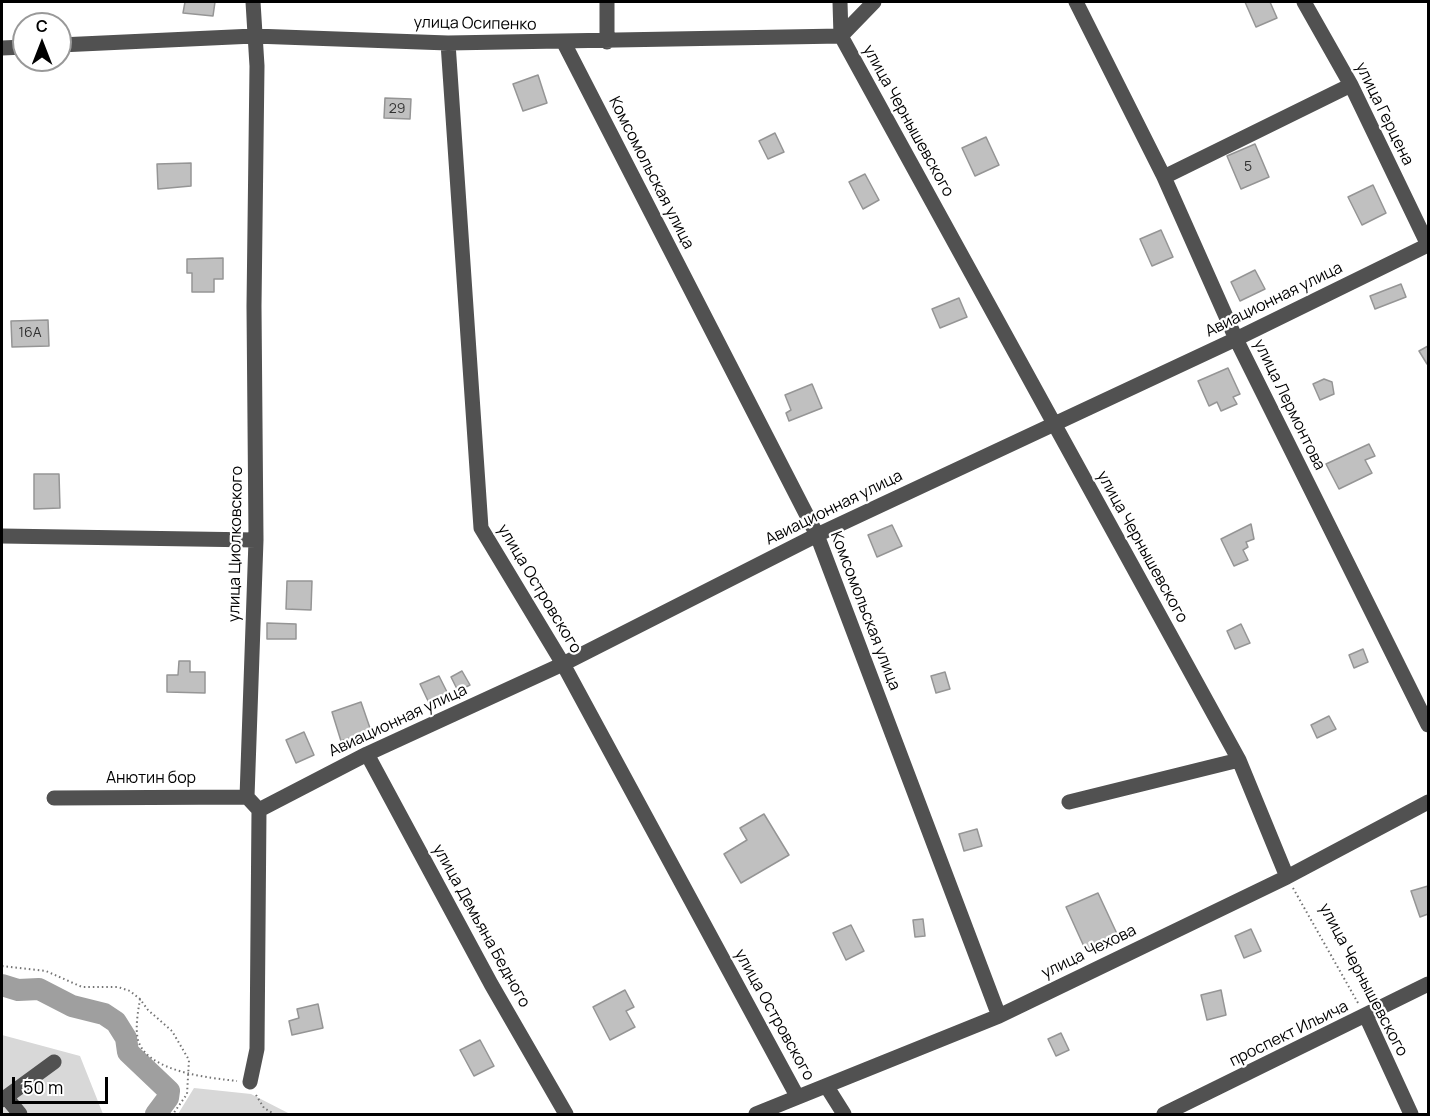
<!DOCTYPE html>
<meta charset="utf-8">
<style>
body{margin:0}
#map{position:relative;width:1430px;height:1116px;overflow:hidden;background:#fff;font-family:Manrope,sans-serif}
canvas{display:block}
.frame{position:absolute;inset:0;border:3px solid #000;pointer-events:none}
.north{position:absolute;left:12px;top:12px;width:60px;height:60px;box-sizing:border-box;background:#fff;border:2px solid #999;border-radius:50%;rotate:0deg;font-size:16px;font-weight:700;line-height:24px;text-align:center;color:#000}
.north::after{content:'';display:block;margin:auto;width:21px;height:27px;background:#000;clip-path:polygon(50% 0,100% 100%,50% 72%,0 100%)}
.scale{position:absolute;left:12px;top:1077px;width:96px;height:27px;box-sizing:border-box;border:3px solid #000;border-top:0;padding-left:8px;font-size:18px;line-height:21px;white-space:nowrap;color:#000;-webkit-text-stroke:4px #fff;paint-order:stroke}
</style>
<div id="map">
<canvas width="1430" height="1116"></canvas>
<div class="frame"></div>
<div class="north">С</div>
<div class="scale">50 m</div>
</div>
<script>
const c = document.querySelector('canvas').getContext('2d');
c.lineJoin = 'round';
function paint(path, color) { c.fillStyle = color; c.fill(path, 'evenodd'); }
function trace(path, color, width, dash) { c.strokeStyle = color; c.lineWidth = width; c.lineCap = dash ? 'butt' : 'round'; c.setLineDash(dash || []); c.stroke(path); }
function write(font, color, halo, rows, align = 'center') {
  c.font = font + ' Manrope,sans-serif'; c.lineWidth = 4.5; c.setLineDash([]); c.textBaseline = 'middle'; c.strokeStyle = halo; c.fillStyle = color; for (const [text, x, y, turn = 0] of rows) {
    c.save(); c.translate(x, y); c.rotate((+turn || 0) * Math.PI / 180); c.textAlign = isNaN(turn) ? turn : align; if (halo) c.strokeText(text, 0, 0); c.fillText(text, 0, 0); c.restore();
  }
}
paint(new Path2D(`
 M2,1035L80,1056L103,1114H2Z
 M194,1088L251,1094L290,1114H178Z`), '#d8d8d8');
trace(new Path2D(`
 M2,985L18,990L39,989L72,1006L104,1014L116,1022L126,1038L128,1052L169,1091L168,1098L156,1114`), '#9f9f9f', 22);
const building = new Path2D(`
 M185,2H215L213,16L183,13Z
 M1245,2H1270L1277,18L1256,27Z
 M538,75L547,103L523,111L513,84Z
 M385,98L411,99L410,119L384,118Z
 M775,133L784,152L768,159L759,141Z
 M986,137L999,165L975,176L962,148Z
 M1255,144L1269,177L1241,189L1227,156Z
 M191,163V186L158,189L157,164Z
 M865,174L879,200L863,209L849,182Z
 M1373,185L1386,213L1362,225L1348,197Z
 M1161,230L1173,257L1152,266L1140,239Z
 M223,258V279H214V292H192V273H187V259Z
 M1255,270L1265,289L1240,301L1231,282Z
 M1401,284L1406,297L1375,309L1370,296Z
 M959,298L967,317L940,328L932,309Z
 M48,320L49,346L12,347L11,321Z
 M1428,346V363L1427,364L1419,351Z
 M1228,368L1240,394L1233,397L1237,404L1221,411L1217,402L1209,406L1198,381Z
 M1324,379L1332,382L1334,394L1320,400L1313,384Z
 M812,384L822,408L789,421L786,413L791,410L785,395Z
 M1369,444L1375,456L1365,460L1372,473L1339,489L1326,464Z
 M34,474H59L60,508L34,509Z
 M1251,524L1254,539L1246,542L1248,547L1243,550L1248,560L1234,566L1221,539Z
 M892,525L902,546L877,557L868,535Z
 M287,581H312L311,610L286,609Z
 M267,623L296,624V639H267Z
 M1241,624L1250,643L1235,649L1227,631Z
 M1363,649L1368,662L1354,668L1349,655Z
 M179,661H190V672H205V693L167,692V675H178Z
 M462,671L470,685L458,691L451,677Z
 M945,672L950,689L936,693L931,676Z
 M439,676L448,694L429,703L420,684Z
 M361,702L371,731L341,741L332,712Z
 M1329,716L1336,729L1317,738L1311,725Z
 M304,732L314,755L296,763L286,740Z
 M764,814L789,855L741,883L724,854L747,840L740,828Z
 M977,829L982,846L964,851L959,834Z
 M1428,886V914L1420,917L1411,891Z
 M1098,893L1118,936L1086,951L1066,907Z
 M923,919L925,936L915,937L913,920Z
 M851,925L864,951L846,960L833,933Z
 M1251,929L1261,951L1244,958L1235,936Z
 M625,990L634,1007L626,1011L635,1027L610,1040L593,1007Z
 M1221,990L1226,1015L1207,1020L1201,995Z
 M318,1004L323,1028L292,1035L289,1021L299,1018L297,1009Z
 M1061,1033L1069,1050L1056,1056L1048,1039Z
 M480,1040L494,1066L474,1076L460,1050Z`);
paint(building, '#c0c0c0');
trace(building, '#959595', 1.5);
trace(new Path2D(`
 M1293,888L1358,1003
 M2,966L46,971L82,987H118L130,991L140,999L148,1010L172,1031L189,1060L187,1094L173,1114
 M140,999C138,1012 135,1027 138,1040C147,1072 210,1078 237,1081
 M256,1095L264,1108L274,1114`), '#737373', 2, [1.5, 3]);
trace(new Path2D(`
 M840,2L841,36L1239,760L1287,877
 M1076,2L1164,177L1236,339L1428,725
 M1304,2L1351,85L1428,245
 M607,42V2
 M448,43L481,528L563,664L797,1096
 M564,43L817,535L999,1016
 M60,45L254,36L448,43L841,36L874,2
 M2,48L24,47
 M1164,177L1351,85
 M2,536L256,540
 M367,754L491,984L566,1114
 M54,798L247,797
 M1069,802L1239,760
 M259,810L367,754L563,664L817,535L1236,339L1428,245
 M1366,1016L1411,1114
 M250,1082L257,1049L259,810L247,797L256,540L254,306L257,66L253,2
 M827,1087L844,1114
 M6,1097L20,1114
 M2,1100L54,1062
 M756,1114L999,1016L1287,877L1428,802
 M1164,1114L1428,984`), '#515151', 15);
write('14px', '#303030', null, [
 ["29",397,109],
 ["5",1248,167],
 ["16А",30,333]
]);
write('16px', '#000', '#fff', [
 ["улица Осипенко",475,24,1],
 ["улица Герцена",1384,114,64],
 ["улица Чернышевского",908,121,61],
 ["Комсомольская улица",651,173,63],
 ["Авиационная улица",1274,300,-26],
 ["улица Лермонтова",1289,405,64],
 ["Авиационная улица",834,508,-26],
 ["улица Циолковского",236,544,-89],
 ["улица Чернышевского",1142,547,61],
 ["улица Островского",539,589,59],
 ["Комсомольская улица",865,611,69],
 ["Авиационная улица",398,721,-25],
 ["Анютин бор",151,779],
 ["улица Демьяна Бедного",481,926,61],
 ["улица Чехова",1089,952,-26],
 ["улица Чернышевского",1363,980,62],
 ["улица Островского",774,1015,61],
 ["проспект Ильича",1289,1034,-26]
]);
</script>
